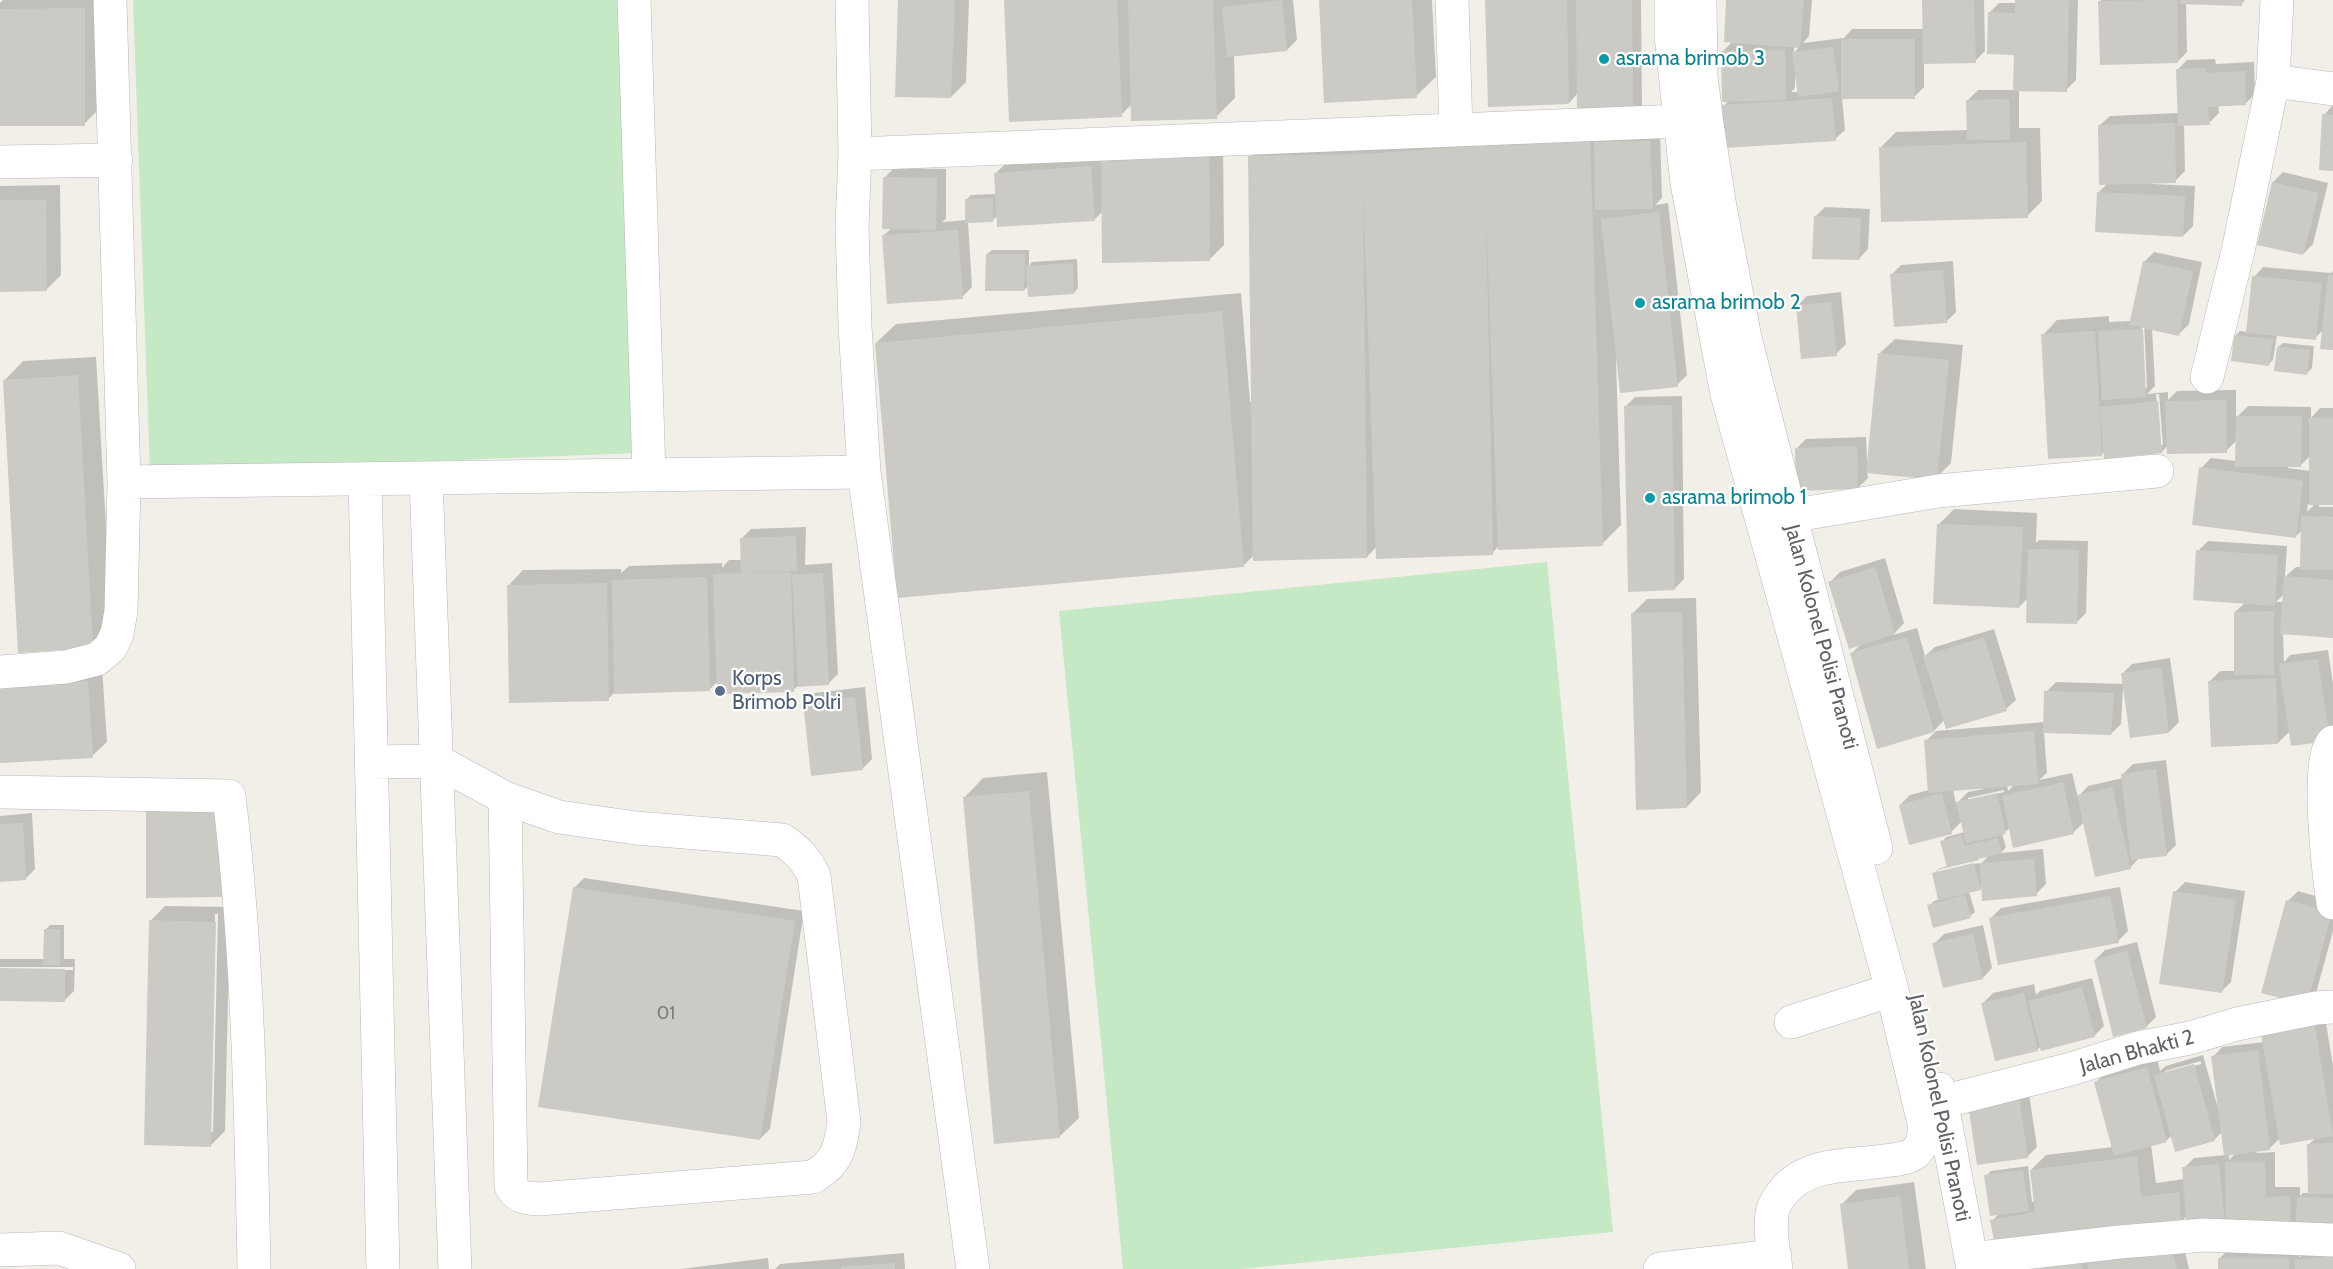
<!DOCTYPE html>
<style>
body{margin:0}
canvas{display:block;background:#f1efe8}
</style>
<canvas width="2333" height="1269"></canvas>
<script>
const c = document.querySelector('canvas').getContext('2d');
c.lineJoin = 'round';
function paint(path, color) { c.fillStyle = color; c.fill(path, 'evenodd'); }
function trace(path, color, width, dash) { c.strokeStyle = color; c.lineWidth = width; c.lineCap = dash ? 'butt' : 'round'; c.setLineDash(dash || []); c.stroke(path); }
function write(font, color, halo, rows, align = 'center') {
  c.font = font + ' Cabin,sans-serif'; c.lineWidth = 4.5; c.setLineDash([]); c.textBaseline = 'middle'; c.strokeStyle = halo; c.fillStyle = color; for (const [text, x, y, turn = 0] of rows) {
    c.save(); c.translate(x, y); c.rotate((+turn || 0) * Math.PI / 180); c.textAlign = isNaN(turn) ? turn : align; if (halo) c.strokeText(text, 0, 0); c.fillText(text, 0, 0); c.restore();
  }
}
paint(new Path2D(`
 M133,0H621L638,453L150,472Z
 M1547,562L1613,1232L1240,1269H1123L1059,611Z`), '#c5e8c5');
paint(new Path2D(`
 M3,0H99V109L84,124L0,125V3Z
 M899,0H969L966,82L951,97Z
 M1005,0H1293L1297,40L1287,50L1234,55L1235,98L1216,117L1132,104L1121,115Z
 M1320,0H1432L1436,77L1416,96Z
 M1487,0H1641L1642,107L1660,131L1662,198L1655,205L1668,203L1687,375L1677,385L1616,360L1621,525L1602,544L1499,546L1492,553L1377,546L1367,557L1254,555L1244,565L876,343L896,324L1241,293L1250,402H1253L1250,157L1269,137L1599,120L1578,93L1569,103Z
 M1728,0H1812L1809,36L1803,43L1844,38L1852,29H1924L1923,0H1984L1985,51L1975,61L1924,62V87L1914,97H1842L1845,130L1835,139L1724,106L1729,100L1723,51L1733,41ZM1794,46H1800L1794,53ZM1795,77H1797L1799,92H1791L1795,88Z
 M2017,0H2078L2076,80L2066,90H2019V128H2040L2042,201L2027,216L1881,147L1896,132L1968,130V100L1978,90H2015V54L1989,13L1999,3H2016Z
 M2101,0H2245L2241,4L2186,3L2187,52L2178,61L2100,2Z
 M2215,59L2216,64L2254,62L2255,94L2245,104L2218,105L2219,113L2209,123L2184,124L2185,171L2175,181L2151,182V184L2195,186L2193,226L2183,236L2099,192L2108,183L2100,125L2110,116L2179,113L2177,70L2187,60Z
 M2333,105V169L2324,115Z
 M1223,141L1224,245L1210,259L1103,211L1095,219L998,215L992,221L968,222L972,287L962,297L884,235L892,228L884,178L894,168L946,169V219L942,222L967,220V199L971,195L997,194L996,173L1006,163Z
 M2283,172L2328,183L2313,244L2303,254L2273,182Z
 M60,185L61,275L46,290H0V186Z
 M1825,207L1870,209L1868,249L1859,259L1815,217Z
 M992,250H1029V266L1032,262L1077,259L1078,288L1074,293L1029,285L1024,290L987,254Z
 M2154,252L2202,262L2189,324L2179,334L2152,328L2155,386L2147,394L2168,392V400L2177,391L2236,390V418L2248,406L2311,407V418L2320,408H2333V504H2319V507H2333V637L2283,633L2284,662L2290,655L2328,650L2333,684V736L2290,731L2278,743L2210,681L2220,671H2235V612L2246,602L2198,551L2208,541L2287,546L2285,577L2296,567H2301L2302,530L2295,537L2201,468L2211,458L2237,461V440L2226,451L2168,445L2162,452L2105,451L2101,455L2043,335L2057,320L2109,316V322L2131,321L2144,262ZM2144,321L2147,388H2144L2141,322ZM2156,394H2159L2163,445H2160ZM2310,456V471L2288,468V466H2300ZM2308,504H2315L2307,512ZM2284,594V602H2276Z
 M1953,261L1956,312L1946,322L1891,275L1901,265Z
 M2263,267L2331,273L2333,271V349L2323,330L2315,338L2277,335L2273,360L2269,364L2235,336L2240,331L2248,332L2254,277Z
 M1841,292L1846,344L1836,354L1797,306L1807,296Z
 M1895,339L1963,345L1951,463L1936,478L1867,471L1868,478L1858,488L1796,449L1806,439L1866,437L1867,460H1869L1880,353Z
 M2283,343L2314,346L2312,368L2307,373L2278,347Z
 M96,357L112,628L93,647L4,381L23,361Z
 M1682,396L1684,579L1674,589L1625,407L1635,397Z
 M1954,509L2037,513L2036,543L2039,540L2088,541L2086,613L2076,623L2028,598L2019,607L1939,524Z
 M806,527L805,565L832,563L838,674L828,684L798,686L793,690L718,681L709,690L615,692L608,699L509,585L523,570L621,569V573L629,566L722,563V568L729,560H742L741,539L751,529Z
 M1885,558L1904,623L1893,635L1917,628L1925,656L1935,647L1994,629L2016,700L2006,709L1944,720L1934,731L1878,747L1851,654L1862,643L1830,582L1840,572Z
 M1696,598L1701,792L1687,807L1632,614L1647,599Z
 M2170,658L2179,722L2169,732L2123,689L2121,724L2111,734L2044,732L2047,773L2039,780L2072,773L2078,797L2088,786L2123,778V774L2133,764L2166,760L2176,845L2166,855L2140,857L2130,868L2084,822L2073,833L2010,828L2002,834L2006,847L2001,853L2043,849L2046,884L2036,894L1983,886L1980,889L1969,892L1975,912L1970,916L1929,906L1934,901L1940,899L1933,874L1938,869L1948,866L1942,842L1946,837L1965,832L1962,821L1951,832L1900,805L1910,795L1929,790L1926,741L1936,731L2045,722L2046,692L2056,682L2124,684L2122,674L2132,664ZM2015,784L2008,791L2007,785ZM1983,787V789L1968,792L1956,804L1953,789ZM2004,790V792L1968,801V798ZM1989,855L1980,865L1979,863L1937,873V870L1978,860V858Z
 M102,667L107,742L92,756L0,762V673Z
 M865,687L872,759L862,769L805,703L815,693Z
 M1047,772L1079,1118L1059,1137L964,798L983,778Z
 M32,813L35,869L25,879L0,880V816Z
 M584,878L804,911L770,1129L760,1139L574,888Z
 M2185,882L2245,891L2231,982L2221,992L2175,892Z
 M2120,887L2128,931L2118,941L1991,918L2001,908Z
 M2298,891L2333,901V931L2316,993L2307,1003L2288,901Z
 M165,906L230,907L225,1131L211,1145L150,921ZM215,914H218L213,1132H210Z
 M50,925H64V959H75L74,991L64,1001L0,1000V970H73V967H0V959H45V930Z
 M1983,925L1992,968L1983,978L1934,944L1944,934Z
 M2137,942L2156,1017L2146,1027L2095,960L2105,950Z
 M2092,978L2104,1026L2094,1036L2041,1046L2037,1050L1983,1003L1993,993L2034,984L2036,995L2040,991Z
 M2325,1017L2333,1066V1236L2188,1215L2181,1222L1992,1221L2000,1213L1986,1176L1991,1171L2028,1166L2032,1202L2035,1201L2031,1170L2046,1155L2113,1147L2095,1083L2105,1073L2157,1058L2160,1071L2166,1066L2203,1055L2217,1105L2219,1104L2213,1057L2222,1047L2264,1042ZM2201,1061V1064L2165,1074V1071ZM2222,1132L2226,1155L2194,1158L2184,1168L2185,1179L2156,1183L2151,1144L2167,1140L2172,1135L2214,1140ZM2280,1138H2316L2308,1145L2309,1193H2303L2300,1196V1187H2275V1152L2257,1153L2256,1150L2269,1149ZM2236,1153L2229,1160V1154Z
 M2028,1087L2037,1147L2027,1157L1970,1104Z
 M1914,1182L1926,1269H1850L1841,1205L1856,1190Z
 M2181,1235L2189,1269H2011Z
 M2230,1248L2299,1249V1258L2305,1251L2333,1248V1269H2220V1258Z
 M904,1253L905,1269H775L780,1264Z
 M768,1258L769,1269H681Z`), '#0003');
paint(new Path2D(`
 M898,0H955L951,98L895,97Z
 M1004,0H1117L1122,117L1009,122Z
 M1128,0H1213L1217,119L1131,121Z
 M1282,0L1287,51L1227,57L1222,7Z
 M1319,0H1412L1417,98L1324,103Z
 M1485,0H1567L1569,104L1488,107Z
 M1576,0H1632L1633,119L1577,120Z
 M1726,0H1804L1800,48L1724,42Z
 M1922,0H1974L1976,63L1923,64Z
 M2015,0H2069L2067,92L2013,91L2014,55L1987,54L1988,12L2015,13Z
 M2177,0L2178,63L2100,65L2098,1Z
 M2180,0H2242V6L2180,4Z
 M85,8V126H0V9Z
 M1841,39H1915V99H1841Z
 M1833,47L1839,91L1798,97L1792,52Z
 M1785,50L1786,100L1722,102L1721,51Z
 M2206,68V73L2245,71L2246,105L2208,107L2210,125L2178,126L2176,69Z
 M1832,98L1836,141L1725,148L1722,105Z
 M2009,99L2010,140H1967L1966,100Z
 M2322,114L2333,115V171L2319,170Z
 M2175,123L2176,183L2099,185L2098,125Z
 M1590,138L1603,546L1498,550L1486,210L1493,555L1376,559L1363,188L1367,558L1253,561L1248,156L1363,154Z
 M1650,141L1653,209L1595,210L1594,142Z
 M2026,142L2028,218L1881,222L1879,147Z
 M1209,155L1210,261L1102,263L1101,157Z
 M1091,166L1095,221L997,227L994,173Z
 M883,177L937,178L936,230L882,229Z
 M2272,182L2319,193L2303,255L2257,245Z
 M2097,192L2185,196L2183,237L2095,232Z
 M993,198V222L965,223V199Z
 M0,200H46L47,291L0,292Z
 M1659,212L1678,387L1620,393L1601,219Z
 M1814,216L1861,218L1859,260L1812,259Z
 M958,230L963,299L887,304L882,235Z
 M986,254H1025L1024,291H985Z
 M2143,261L2193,271L2179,336L2129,325Z
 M1073,263L1074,294L1028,297L1026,266Z
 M1943,270L1947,323L1894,327L1890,274Z
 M2328,274L2333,275V350L2320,349Z
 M2252,276L2322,283L2316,340L2246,333Z
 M1831,302L1837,356L1801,359L1796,305Z
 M1222,311L1244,567L897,598L875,343Z
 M2143,329L2146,397L2102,400L2098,331Z
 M2095,331L2102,456L2048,459L2041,334Z
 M2234,335L2273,339L2269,366L2231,361Z
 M2277,347L2310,350L2307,375L2274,371Z
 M1878,353L1949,360L1937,480L1866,473Z
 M78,375L93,648L18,653L3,380Z
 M2226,400L2227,453L2167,454L2165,401Z
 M2158,401L2162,453L2104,459L2100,407Z
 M1672,405L1675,590L1628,592L1624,406Z
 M2236,416H2302L2301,467H2235Z
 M2309,418H2333V505H2309Z
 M1857,446L1858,489L1796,491L1795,448Z
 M2199,467L2303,481L2296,538L2192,525Z
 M2301,516L2333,517V570L2300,569Z
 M1937,524L2023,527L2019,608L1933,604Z
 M796,536L797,571L741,573L740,538Z
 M2028,549L2079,550L2077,624L2026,623Z
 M2196,550L2278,555L2275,606L2193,600Z
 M1875,567L1895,634L1849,649L1828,582Z
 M791,572L794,692L717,694L713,574Z
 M823,573L829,685L798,687L792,575Z
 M2284,576L2333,580V638L2280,634Z
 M707,577L710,691L614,694L612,580Z
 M607,583L609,701L509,703L507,585Z
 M2274,611V675H2234V612Z
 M1682,612L1687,808L1636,810L1631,613Z
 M1907,637L1934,732L1877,749L1850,653Z
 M1984,637L2007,711L1946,729L1923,656Z
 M2318,659L2330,741L2291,746L2279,664Z
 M2161,667L2169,733L2130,738L2121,673Z
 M2276,678L2278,744L2211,747L2208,681Z
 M88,681L93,758L0,763V686Z
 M2044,691L2114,693L2111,735L2043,733Z
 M855,697L863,770L811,776L803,702Z
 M2034,731L2038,784L1928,793L1924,740Z
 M2156,769L2167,856L2131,860L2121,774Z
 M2063,782L2074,834L2013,848L2002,796Z
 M2112,787L2131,869L2095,877L2077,795Z
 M1029,791L1060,1138L994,1144L963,797Z
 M1942,793L1952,834L1909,845L1899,805Z
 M1997,793L2006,834L1966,843L1956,802Z
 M222,806L223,897L146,898V807Z
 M23,823L26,880L0,882V824Z
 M1962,835L1965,846L1998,838L2002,853L1947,867L1940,841Z
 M2034,859L2037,896L1982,901L1980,863Z
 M1974,863L1981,890L1938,900L1932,873Z
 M573,887L795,921L760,1140L538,1107Z
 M2173,891L2236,900L2222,993L2159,984Z
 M1965,895L1971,918L1933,928L1927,905Z
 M2110,896L2119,943L1998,965L1989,918Z
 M2286,900L2332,912L2307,1005L2261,993Z
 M149,920L216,922L211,1147L144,1145Z
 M44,929H60V965H43Z
 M1973,934L1983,979L1943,988L1932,943Z
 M2127,951L2147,1028L2113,1037L2094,960Z
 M0,968L65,969V1002L0,1001Z
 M2082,987L2095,1037L2041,1051L2028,1001Z
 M2024,993L2038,1051L1995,1061L1981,1003Z
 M2315,1026L2333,1136L2280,1145L2261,1034Z
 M2258,1050L2270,1150L2224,1156L2211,1056Z
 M2194,1064L2215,1141L2175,1152L2154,1075Z
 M2147,1067L2167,1142L2114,1156L2094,1082Z
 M2019,1097L2028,1158L1977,1165L1968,1104Z
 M2333,1143V1194H2308L2307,1144Z
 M2137,1156L2141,1197L2179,1192L2181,1224L1996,1250L1990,1220L2035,1212L2030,1170Z
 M2225,1162H2265L2266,1197L2290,1196L2291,1233L2226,1229Z
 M2219,1164L2225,1225L2187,1229L2182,1167Z
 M2023,1170L2029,1211L1990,1216L1984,1175Z
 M1900,1196L1909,1269H1848L1840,1204Z
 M2297,1197L2333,1198V1237L2295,1236Z
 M2171,1244L2177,1269H2088L2087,1263Z
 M2333,1256V1269H2295L2294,1260Z
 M2080,1257L2083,1269H2033L2032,1268Z
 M2218,1258H2289V1269H2218Z
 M895,1263V1269H841V1267Z`), '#cccac5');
const minor = new Path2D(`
 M634,0L649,475
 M852,0L855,154L852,227L855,326L864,472L973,1269
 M1452,0L1456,130
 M1671,0V36L1687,183L1727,394L1892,990L1924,1123C1925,1134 1924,1145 1915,1153C1906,1159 1894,1160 1884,1161C1851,1166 1809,1162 1785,1190C1780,1196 1775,1202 1773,1209C1768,1227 1774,1251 1776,1269
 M1700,0L1701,77L1707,124L1720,207L1745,338L1876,848
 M2273,81L2333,89
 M855,154L1680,121
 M0,162L116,160
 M2207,377L2238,251L2273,81L2277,0
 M426,478L455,1269
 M365,479L383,1269
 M124,482L864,472
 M1790,516L1938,491L2157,471
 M0,672L66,667L97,659L110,648L117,634L121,611L124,482L110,0
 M2333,742C2315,759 2329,876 2333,903
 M372,762L437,761L505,798L559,817L636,828L782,840C797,850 806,859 814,876L844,1122C840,1149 838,1162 813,1177L539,1199C527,1198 517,1198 511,1186L505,798
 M0,792L229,796C248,953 251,1112 254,1269
 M1791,1022L1892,990
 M1939,1089L1973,1269
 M1942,1102L2071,1069L2138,1048L2190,1038L2237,1024L2316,1008L2333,1007
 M0,1250L59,1248L119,1269
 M1971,1259L2120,1242L2204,1235L2333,1240
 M1660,1269L1775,1256`);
trace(minor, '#b5b8bc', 34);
trace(minor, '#fff', 33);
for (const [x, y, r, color] of [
 [1604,59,6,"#0f9aa8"],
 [1640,303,6,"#0f9aa8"],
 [1650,498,6,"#0f9aa8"],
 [720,691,6,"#5c6f8a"]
]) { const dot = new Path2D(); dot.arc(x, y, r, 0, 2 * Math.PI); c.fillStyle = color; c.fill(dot); trace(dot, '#fff', 2); }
write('18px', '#7a7d7f', null, [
 ["01",666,1014]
]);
write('21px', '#0d838f', '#fff', [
 ["asrama brimob 3",1616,59],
 ["asrama brimob 2",1652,303],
 ["asrama brimob 1",1662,498]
], 'left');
write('21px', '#5f6368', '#fff', [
 ["Jalan Kolonel Polisi Pranoti",1821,637,75],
 ["Jalan Bhakti 2",2137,1052,-15],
 ["Jalan Kolonel Polisi Pranoti",1939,1108,78]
]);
write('21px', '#4e5e75', '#fff', [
 ["Korps",732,679],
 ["Brimob Polri",732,703]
], 'left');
</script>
